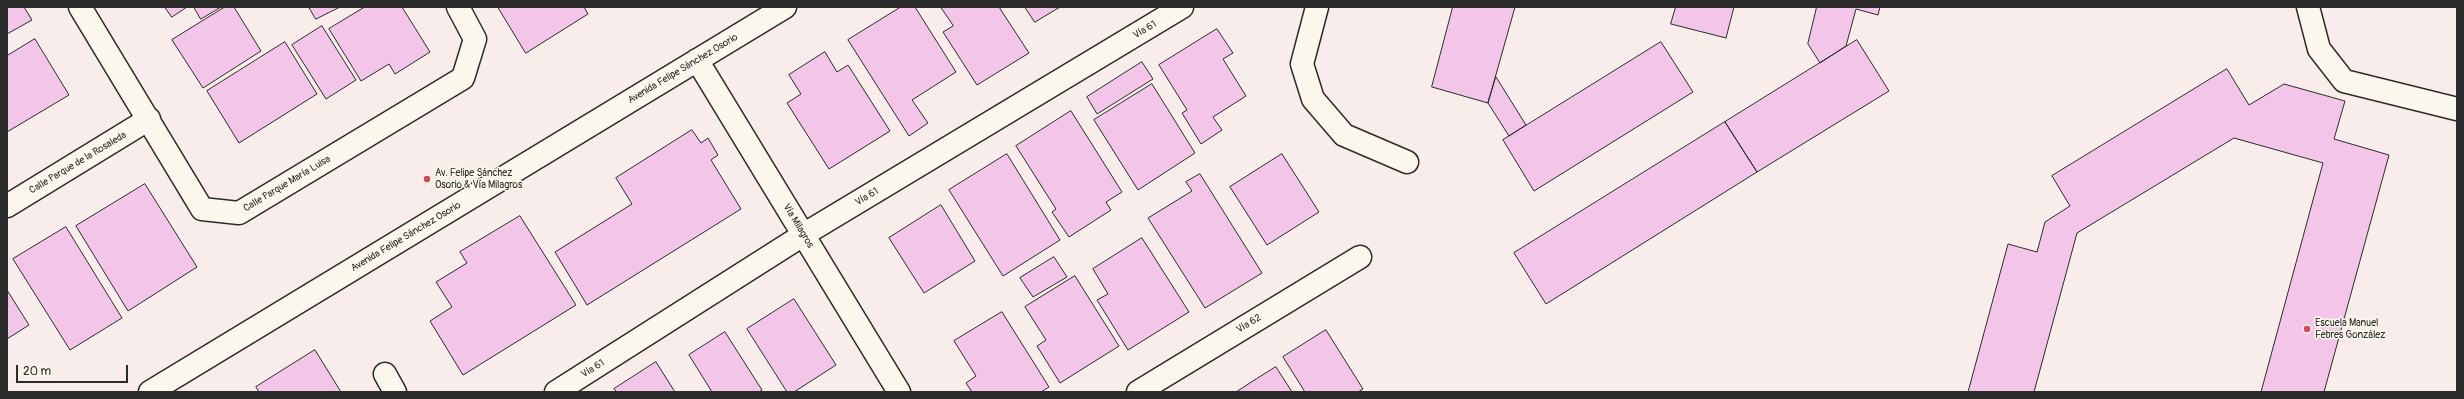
<!DOCTYPE html>
<meta charset="utf-8">
<style>
body{margin:0}
#map{position:relative;width:2464px;height:399px;overflow:hidden;background:#f9edeb;font-family:Pangolin,sans-serif}
canvas{display:block}
.frame{position:absolute;inset:0;border:8px solid #2b2b2b;pointer-events:none}
.scale{position:absolute;left:16px;top:365px;width:112px;height:18px;box-sizing:border-box;border:2px solid #2b2b2b;border-top:0;padding-left:5px;font-size:12px;line-height:14px;white-space:nowrap;color:#2b2b2b;-webkit-text-stroke:3px #fbf7ec;paint-order:stroke}
</style>
<div id="map">
<canvas width="2464" height="399"></canvas>
<div class="frame"></div>
<div class="scale">20 m</div>
</div>
<script>
const c = document.querySelector('canvas').getContext('2d');
c.lineJoin = 'round';
function paint(path, color) { c.fillStyle = color; c.fill(path, 'evenodd'); }
function trace(path, color, width, dash) { c.strokeStyle = color; c.lineWidth = width; c.lineCap = dash ? 'butt' : 'round'; c.setLineDash(dash || []); c.stroke(path); }
function write(font, color, halo, rows, align = 'center') {
  c.font = font + ' Pangolin,sans-serif'; c.lineWidth = 3; c.setLineDash([]); c.textBaseline = 'middle'; c.strokeStyle = halo; c.fillStyle = color; for (const [text, x, y, turn = 0] of rows) {
    c.save(); c.translate(x, y); c.rotate((+turn || 0) * Math.PI / 180); c.textAlign = isNaN(turn) ? turn : align; if (halo) c.strokeText(text, 0, 0); c.fillText(text, 0, 0); c.restore();
  }
}
const building = new Path2D(`
 M7,7H24L32,20L7,34Z
 M165,7H187L172,17Z
 M194,7H221L201,19Z
 M225,7H234L261,51L203,88L172,40Z
 M309,7H340L316,19Z
 M365,7H402L430,52L395,74L389,64L361,81L329,29Z
 M498,7H584L588,14L526,53Z
 M901,7H915L956,72L912,100L928,123L909,136L848,40Z
 M941,7H999L1029,53L977,85L943,32L953,26Z
 M1025,7H1060L1035,22Z
 M1453,7H1515L1488,103L1432,87Z
 M1676,7H1734L1726,38L1671,24Z
 M1817,7H1880L1878,15L1856,9L1846,46L1820,63L1808,44Z
 M322,26L356,80L326,99L292,45Z
 M1217,29L1233,53L1223,59L1246,96L1213,117L1222,130L1201,144L1182,113L1187,110L1159,65Z
 M35,39L69,95L7,132V56Z
 M1857,40L1889,91L1757,172L1725,122Z
 M285,42L317,94L239,143L207,91Z
 M1661,42L1693,92L1534,191L1503,140Z
 M825,52L837,72L848,65L890,131L829,169L787,103L801,94L789,75Z
 M1142,62L1153,79L1097,114L1087,97Z
 M2227,69L2249,105L2284,84L2345,101L2334,139L2389,155L2324,392H2261L2323,163L2234,138L2077,233L2034,392H1968L2008,244L2037,252L2045,222L2070,206L2052,176Z
 M1496,77L1526,125L1509,136L1488,103Z
 M1152,84L1195,153L1138,190L1094,120Z
 M1071,111L1122,192L1106,202L1111,210L1069,237L1052,212L1056,209L1016,146Z
 M1725,122L1757,172L1546,304L1514,253Z
 M692,130L701,143L708,138L718,155L711,160L741,209L587,305L555,252L632,204L616,178Z
 M1007,154L1060,240L1003,276L949,190Z
 M1282,154L1319,212L1267,245L1230,187Z
 M1200,174L1262,273L1205,308L1148,218L1192,191L1186,182Z
 M145,184L197,267L128,311L76,226Z
 M941,205L975,261L924,293L889,238Z
 M520,216L576,305L463,375L430,321L452,307L436,282L467,263L460,252Z
 M66,227L122,318L70,350L13,259Z
 M1142,238L1189,312L1128,350L1097,300L1108,294L1093,269Z
 M1054,257L1067,277L1033,297L1020,278Z
 M1075,276L1119,346L1060,383L1037,346L1046,340L1025,307Z
 M7,290L29,325L7,339Z
 M794,299L836,365L794,392H787L747,329Z
 M1002,312L1049,387L1041,392H972L966,383L976,376L954,341Z
 M1326,330L1363,389L1358,392H1305L1283,357Z
 M725,332L762,390L759,392H712L689,355Z
 M315,350L341,392H259L256,387Z
 M656,362L675,392H617L614,389Z
 M1276,367L1292,392H1236L1256,379Z`);
paint(building, '#f2c5e9');
trace(building, '#2b2b2b', 1);
const minor = new Path2D(`
 M80,7L202,209L239,213L463,78L475,39L458,7
 M1317,7L1302,64L1313,99L1344,135L1407,162
 M2308,7L2319,49L2344,81L2457,109
 M697,60L899,392
 M7,206L149,119
 M385,374L395,392
 M150,392L785,7
 M556,392L803,235L1182,7
 M1138,392L1360,257`);
trace(minor, '#2b2b2b', 25);
trace(minor, '#fbf7ec', 22);
for (const [x, y, r, color] of [
 [427,179,4,"#d1495b"],
 [2307,329,4,"#d1495b"]
]) { const dot = new Path2D(); dot.arc(x, y, r, 0, 2 * Math.PI); c.fillStyle = color; c.fill(dot); trace(dot, '#fbf7ec', 1.5); }
write('10px', '#2b2b2b', '#fbf7ec', [
 ["Vía 61",1145,30,-31],
 ["Avenida Felipe Sánchez Osorio",683,69,-31],
 ["Calle Parque de la Rosaleda",78,163,-31],
 ["Calle Parque María Luisa",287,184,-31],
 ["Vía 61",867,197,-31],
 ["Vía Milagros",798,226,59],
 ["Avenida Felipe Sánchez Osorio",406,237,-31],
 ["Vía 62",1249,324,-31],
 ["Vía 61",593,369,-32]
]);
write('10px', '#2b2b2b', '#fbf7ec', [
 ["Av. Felipe Sánchez",435,173],
 ["Osorio & Vía Milagros",435,185],
 ["Escuela Manuel",2315,323],
 ["Febres González",2315,335]
], 'left');
</script>
